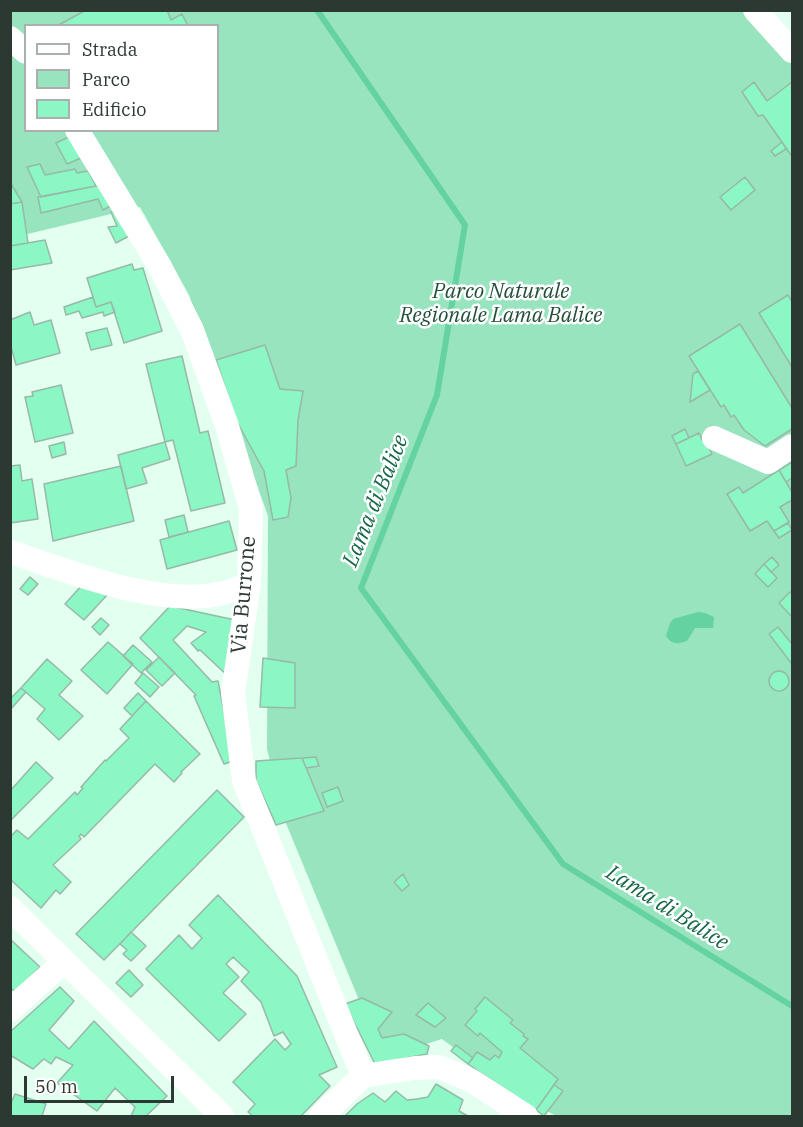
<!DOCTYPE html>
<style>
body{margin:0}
#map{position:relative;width:803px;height:1127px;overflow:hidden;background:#e2ffef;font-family:"IBM Plex Serif",serif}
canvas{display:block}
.frame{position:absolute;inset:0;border:12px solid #2b3932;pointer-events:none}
.legend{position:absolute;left:24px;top:24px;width:195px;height:108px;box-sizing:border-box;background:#fff;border:2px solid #aab0ad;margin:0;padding:8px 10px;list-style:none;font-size:18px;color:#2b3932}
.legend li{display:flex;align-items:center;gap:12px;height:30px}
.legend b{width:30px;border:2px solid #aab0ad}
.scale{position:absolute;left:24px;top:1076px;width:150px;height:27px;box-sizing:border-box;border:3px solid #2b3932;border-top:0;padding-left:8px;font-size:18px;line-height:21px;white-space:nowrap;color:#2b3932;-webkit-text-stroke:4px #fff;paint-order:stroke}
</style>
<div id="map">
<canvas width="803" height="1127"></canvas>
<div class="frame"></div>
<ul class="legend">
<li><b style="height:8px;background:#fff"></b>Strada</li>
<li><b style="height:16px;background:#97e4be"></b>Parco</li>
<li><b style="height:16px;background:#8bf7c4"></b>Edificio</li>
</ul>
<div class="scale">50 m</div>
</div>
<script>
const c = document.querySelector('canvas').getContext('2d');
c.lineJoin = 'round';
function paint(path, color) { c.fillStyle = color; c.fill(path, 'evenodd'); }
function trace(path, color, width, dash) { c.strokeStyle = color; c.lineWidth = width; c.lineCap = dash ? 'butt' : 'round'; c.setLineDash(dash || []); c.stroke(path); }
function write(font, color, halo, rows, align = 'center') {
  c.font = font + ' "IBM Plex Serif",serif'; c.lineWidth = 5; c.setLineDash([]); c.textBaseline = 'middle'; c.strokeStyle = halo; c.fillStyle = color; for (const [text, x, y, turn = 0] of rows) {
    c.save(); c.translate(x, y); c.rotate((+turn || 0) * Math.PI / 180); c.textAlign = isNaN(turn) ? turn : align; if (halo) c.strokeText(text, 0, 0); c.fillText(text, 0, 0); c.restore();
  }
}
paint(new Path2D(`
 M10,11H750L792,58V1116H556L516,1094L442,1039L383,1058L285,821L267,749L268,516L189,295L140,207L11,238ZM26,26H218V130H26Z`), '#97e4be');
paint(new Path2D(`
 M698,612L705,613L714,617L713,628H695L687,641C678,644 672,645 666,636L670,623L673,619Z`), '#65d2a2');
trace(new Path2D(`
 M317,10L465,225L437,395L361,588L563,864L792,1006`), '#65d2a2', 6);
const building = new Path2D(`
 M86,10H167L171,20L182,14L188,26H57Z
 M754,82L767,101L792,82V154L791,155L763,115L758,116L742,92Z
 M71,136L81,158L67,164L56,143Z
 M782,142L786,149L775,156L771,151Z
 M40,164L45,175L75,169L77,173L88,171L96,186L41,197L27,167Z
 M745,177L755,190L731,210L720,197Z
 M10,182L22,202L10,204Z
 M101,185L114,204L103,210L98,199L41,213L38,197Z
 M22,202L28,243L10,246V204Z
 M116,211L129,236L116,243L108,227L117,226L111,212Z
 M45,240L52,263L10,270V246Z
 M132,264L134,270L143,268L162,331L124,343L111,302L96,307L87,278Z
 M788,295L792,302V367L759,313Z
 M93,297L96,307L111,302L115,312L104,316L103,312L82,318L79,311L66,315L64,307Z
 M30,312L34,325L51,320L60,353L16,365L10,343V320Z
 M740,324L792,408V429L765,446L744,430L734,415L731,417L724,405L721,407L689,356Z
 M107,328L112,345L91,350L86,333Z
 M265,345L280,389L303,391L298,420L296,466L286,470L291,498L288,517L273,520L264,471L236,420L216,360Z
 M182,356L200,433L208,431L225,503L191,511L173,440L165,442L146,364Z
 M698,371L710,390L690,402L693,374Z
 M61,385L73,433L35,442L25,397L33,396L32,392Z
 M685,429L689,438L676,444L672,436Z
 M699,433L702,440L705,439L712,454L686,466L676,444Z
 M64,442L66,454L52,458L49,446Z
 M165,442L170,459L142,468L147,483L126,489L118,455Z
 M792,462V478L786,482L779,470Z
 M20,465L22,481L32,479L38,519L10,523V466Z
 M121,466L134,521L53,541L44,484Z
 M779,470L792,492V500L780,507L789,522L774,531L767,521L750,531L727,494L739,487L743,493Z
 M184,515L188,532L169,537L165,520Z
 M229,521L237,550L167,569L160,540Z
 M788,523L792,530L779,538L774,531Z
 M772,557L779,565L771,572L764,564Z
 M764,564L777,578L768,587L755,574Z
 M30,577L38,584L28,595L20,589Z
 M82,585L108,594L84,620L65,604Z
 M790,592L792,594V617L779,603Z
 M170,606L240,621L230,678L200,650L198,651L191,643L206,632L187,626L173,640L212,682L218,681L227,727L240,759L224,764L194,696L196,695L140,638Z
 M101,618L109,625L100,635L92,627Z
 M778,627L792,644V664L769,634Z
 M108,642L133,664L107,694L81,670Z
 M133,645L152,662L141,673L123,656Z
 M159,657L175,673L162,686L146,670Z
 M263,658L295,663V708L260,707Z
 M47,659L72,681L59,695L83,716L59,740L37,719L45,709L21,688Z
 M769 681a10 10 0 1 1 20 0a10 10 0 1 1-20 0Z
 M143,673L159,687L150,697L135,683Z
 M21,688L26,692L10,710V699Z
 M138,693L146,701L132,716L124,708Z
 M146,701L200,754L181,772L182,773L174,782L155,764L84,837L81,834L79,836L81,839L53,865L71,882L60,894L56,890L41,908L10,879V837L17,830L28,839L75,792L77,795L83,788L81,787L105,760L106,761L129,738L120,729Z
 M316,757L319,766L306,768L302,758Z
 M302,758L324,811L276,825L256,780V761Z
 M36,762L53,778L10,821V791Z
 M338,787L343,801L327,807L322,793Z
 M217,790L244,817L104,960L76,934Z
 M403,874L409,885L402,891L394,882Z
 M218,895L297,976L337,1067L319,1075L330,1086L301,1116H253L248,1112L255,1104L233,1082L275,1039L285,1050L291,1044L283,1032L274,1036L261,1002L241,981L249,972L233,957L226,964L239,977L223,993L246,1014L219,1041L146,969L179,935L192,949L202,938L189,925Z
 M131,932L146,946L131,961L123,954L127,950L120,944Z
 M10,939L40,967L16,991L10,989Z
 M129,970L143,985L131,997L116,983Z
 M60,987L74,1001L49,1030L69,1049L94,1021L167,1096L146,1116H131L135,1107L115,1088L97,1111L57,1083L73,1065L56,1057L51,1064L44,1059L33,1069L10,1055V1032Z
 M485,997L513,1020L510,1023L524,1034L523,1036L528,1039L520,1048L558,1079L536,1110L468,1064L477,1052L490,1060L495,1055L499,1058L502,1052L480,1033L478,1036L465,1025L477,1011L475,1009Z
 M362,998L392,1012L378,1029L382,1038L404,1034L429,1046L427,1054L375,1064L345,1004Z
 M428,1003L446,1018L435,1027L416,1015Z
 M456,1045L473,1058L468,1064L451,1051Z
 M436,1084L463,1100L459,1111L468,1116H345L357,1104L373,1093L385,1102L396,1091L407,1100L417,1099L428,1097Z
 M554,1085L563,1091L544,1116L536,1110Z
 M15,1094L46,1104L42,1116H10V1105Z`);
paint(building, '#8bf7c4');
trace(building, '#97b9a7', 1.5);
trace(new Path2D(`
 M755,10L792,51
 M10,38L26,52
 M77,130L159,265L192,330L226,423L251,508L249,584L233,693L244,781L363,1076
 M714,438L768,462L792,446
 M10,552C70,571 160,609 223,593C232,591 240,587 249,584
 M10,908L222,1116
 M10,1010L64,962
 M321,1116L363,1076L415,1068L439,1067L472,1081L526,1116`), '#fff', 24);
write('italic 21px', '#224f3b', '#fff', [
 ["Parco Naturale",501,292],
 ["Regionale Lama Balice",501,316]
]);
write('21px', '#2b3932', '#fff', [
 ["Via Burrone",244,595,-85]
]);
write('italic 22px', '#156748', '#fff', [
 ["Lama di Balice",376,501,-68],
 ["Lama di Balice",667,908,32]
]);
</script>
